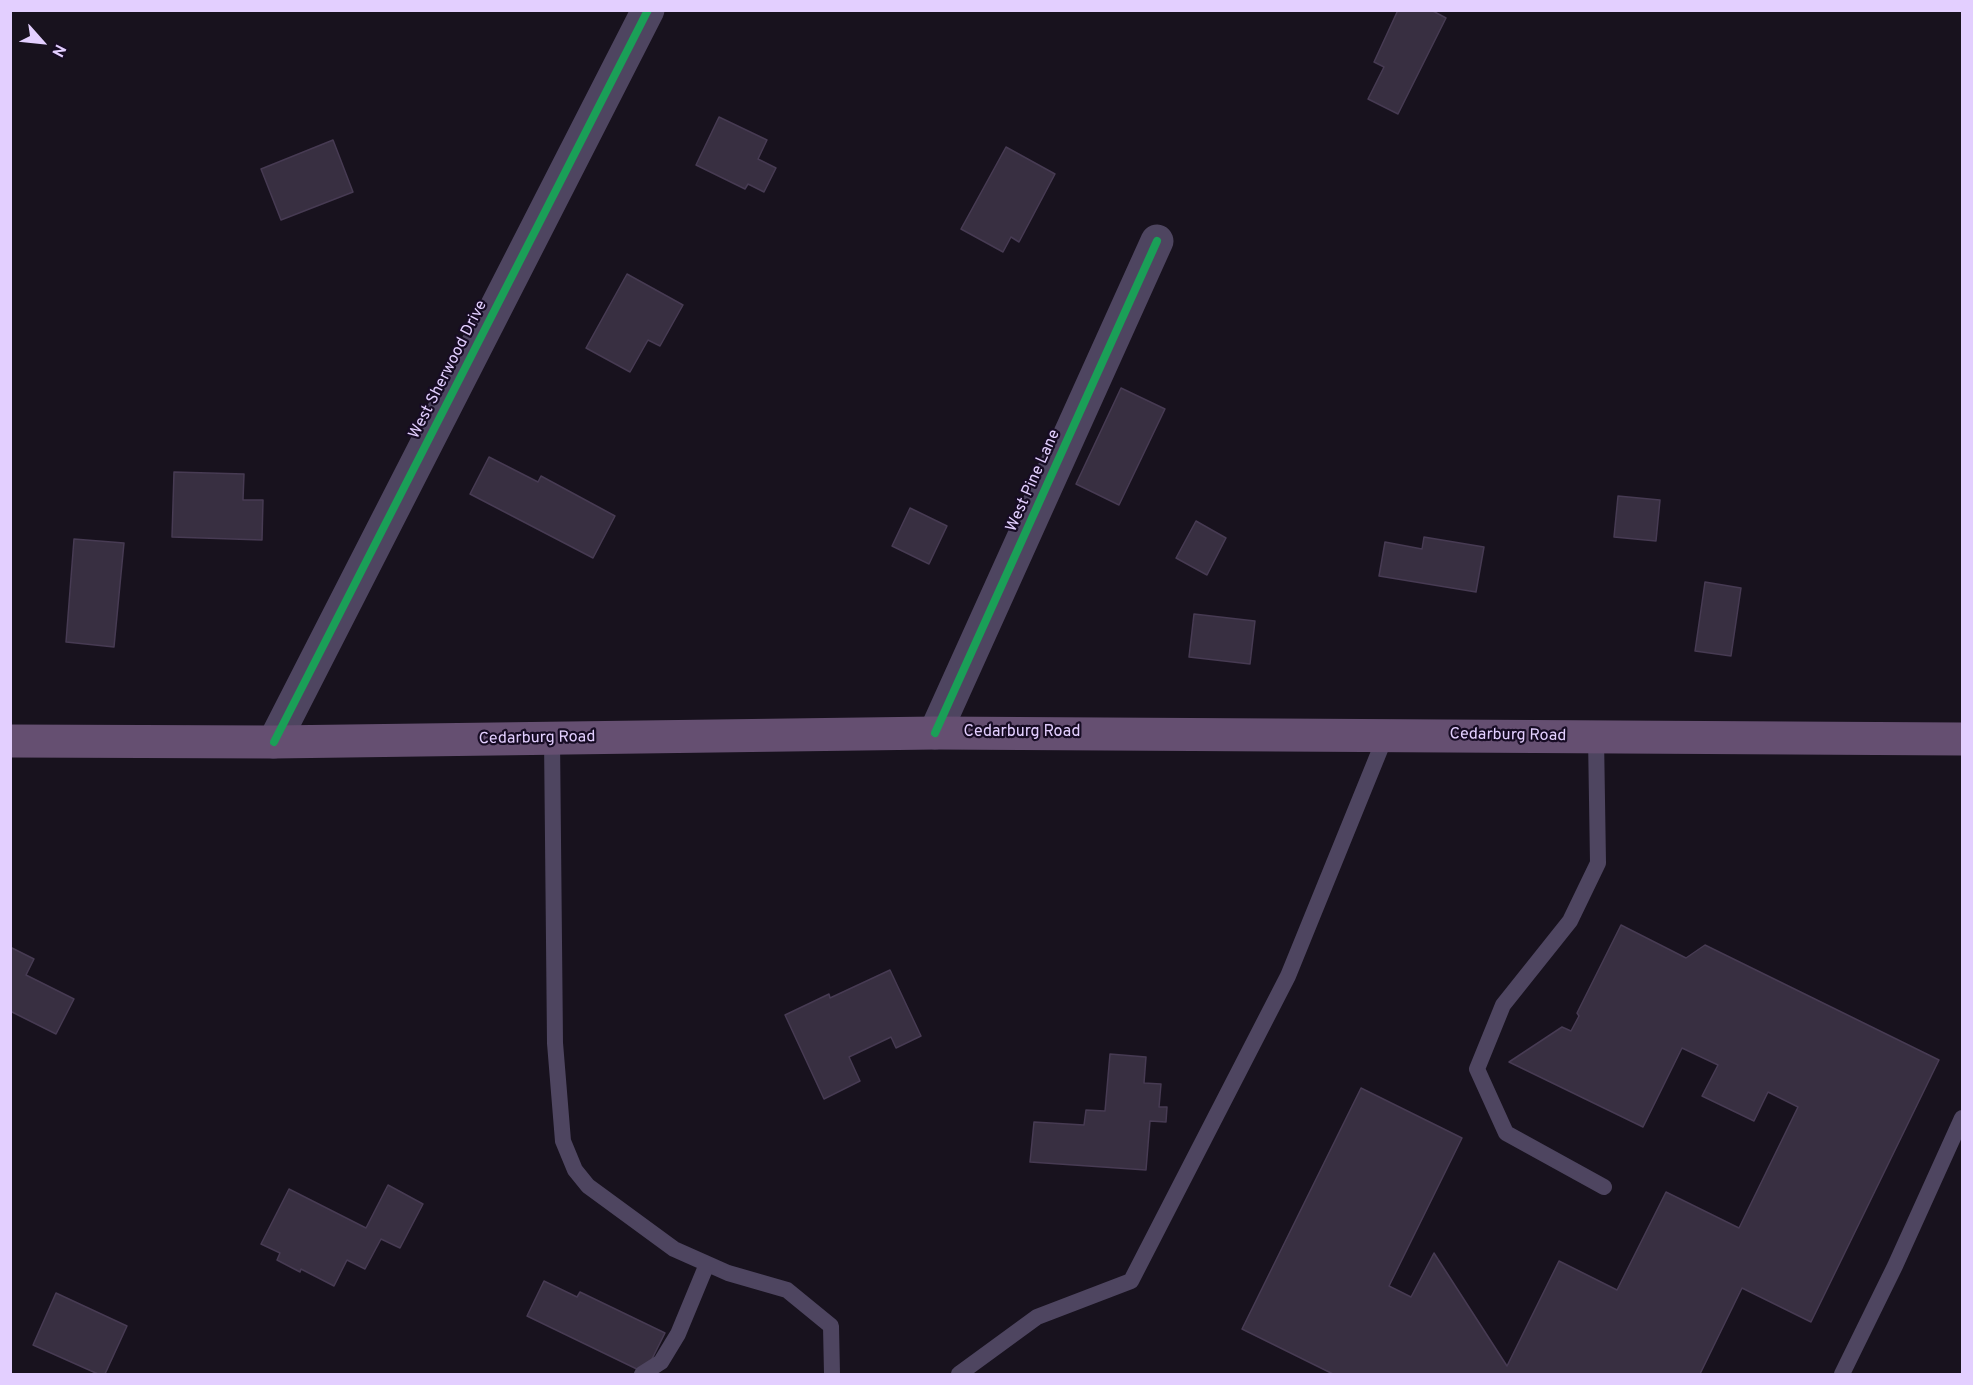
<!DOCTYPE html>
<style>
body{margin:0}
#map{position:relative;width:1973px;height:1385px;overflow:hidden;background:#18121e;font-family:Overpass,sans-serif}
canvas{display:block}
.frame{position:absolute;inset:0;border:12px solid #e3cfff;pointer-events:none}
.north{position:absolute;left:12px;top:12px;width:60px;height:60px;-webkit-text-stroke:4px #170c24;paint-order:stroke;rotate:117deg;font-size:16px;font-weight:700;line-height:24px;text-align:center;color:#e3cfff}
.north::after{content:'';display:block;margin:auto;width:21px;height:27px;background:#e3cfff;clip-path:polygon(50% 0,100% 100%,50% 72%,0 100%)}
</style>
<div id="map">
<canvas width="1973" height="1385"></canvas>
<div class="frame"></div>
<div class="north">N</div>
</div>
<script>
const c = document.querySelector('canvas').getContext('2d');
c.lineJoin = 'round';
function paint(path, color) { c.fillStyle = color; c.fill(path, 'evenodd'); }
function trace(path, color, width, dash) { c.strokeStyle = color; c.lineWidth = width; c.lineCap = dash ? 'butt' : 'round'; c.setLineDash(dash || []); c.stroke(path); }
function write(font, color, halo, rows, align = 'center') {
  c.font = font + ' Overpass,sans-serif'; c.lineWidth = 4.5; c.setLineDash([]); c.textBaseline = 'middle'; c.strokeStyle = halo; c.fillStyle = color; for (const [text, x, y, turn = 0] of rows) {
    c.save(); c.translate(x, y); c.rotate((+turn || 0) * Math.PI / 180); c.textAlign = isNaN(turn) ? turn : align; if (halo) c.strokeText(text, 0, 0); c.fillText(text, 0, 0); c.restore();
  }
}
const building = new Path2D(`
 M1398,10H1431L1446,18L1398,114L1368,99L1384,67L1374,62Z
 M719,117L767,140L758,159L776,168L764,192L748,184L745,189L696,165Z
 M333,140L353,192L281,220L261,169Z
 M1006,147L1055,174L1019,242L1011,237L1003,252L961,229Z
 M627,274L683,305L660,346L648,340L630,372L586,348Z
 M1121,388L1165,409L1119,505L1076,484Z
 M489,457L538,482L541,476L615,516L593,558L470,494Z
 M174,472L244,474L243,500H263L262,540L172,537Z
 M1618,496L1660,500L1656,541L1614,537Z
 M910,508L947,526L929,564L892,546Z
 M1196,521L1226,538L1207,575L1176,558Z
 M1424,537L1484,547L1476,592L1379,576L1385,542L1422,549Z
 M74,539L124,543L114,647L66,642Z
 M1705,582L1741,588L1731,656L1695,651Z
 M1194,614L1255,621L1250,664L1189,657Z
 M1621,925L1686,958L1705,945L1939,1060L1811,1322L1742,1288L1700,1374H1333L1242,1329L1361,1088L1462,1138L1389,1286L1411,1297L1434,1253L1507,1366L1559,1261L1617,1290L1666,1192L1739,1228L1798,1107L1768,1092L1754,1121L1702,1096L1718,1065L1682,1048L1643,1127L1509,1062L1562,1027L1571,1031L1579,1016L1577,1013Z
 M10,947L34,959L26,975L74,999L56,1034L10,1011Z
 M890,970L921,1036L896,1048L891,1037L849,1057L860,1081L824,1099L785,1015L829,994L830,998Z
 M1110,1054L1146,1057L1144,1083L1161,1084L1159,1107H1167L1166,1122L1150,1121L1146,1170L1030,1162L1034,1122L1084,1125L1086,1110L1105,1111Z
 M388,1185L423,1204L400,1248L381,1239L365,1269L347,1260L334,1286L301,1269L300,1272L277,1260L280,1253L261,1244L289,1189L366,1228Z
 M544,1281L577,1297L580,1292L665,1333L645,1373L527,1316Z
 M56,1293L127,1326L105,1374H98L33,1345Z`);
paint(building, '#382f41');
trace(building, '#473b53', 1.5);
trace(new Path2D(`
 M1596,737L1598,863L1570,921L1503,1005L1477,1069L1506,1133L1604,1187
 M552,738L555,1043L563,1141L575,1170L588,1186L674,1249L728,1273L787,1290L831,1326L832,1374
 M642,1374L661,1362L678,1334L707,1264
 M959,1374L1037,1317L1131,1281L1288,976L1386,735
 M1842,1374L1895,1266L1962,1118`), '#4e4560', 16);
trace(new Path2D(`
 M935,733L1157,241
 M274,742L648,10`), '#4e4560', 33);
trace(new Path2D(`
 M10,741L274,742L935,733L1962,739`), '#654f71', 33);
trace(new Path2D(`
 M935,733L1157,241
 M274,742L648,10`), '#1a9f57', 8);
write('16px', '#e3cfff', '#170c24', [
 ["West Sherwood Drive",449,370,-63],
 ["West Pine Lane",1034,481,-66],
 ["Cedarburg Road",1022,733],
 ["Cedarburg Road",1508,736,1],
 ["Cedarburg Road",537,739,-1]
]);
</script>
